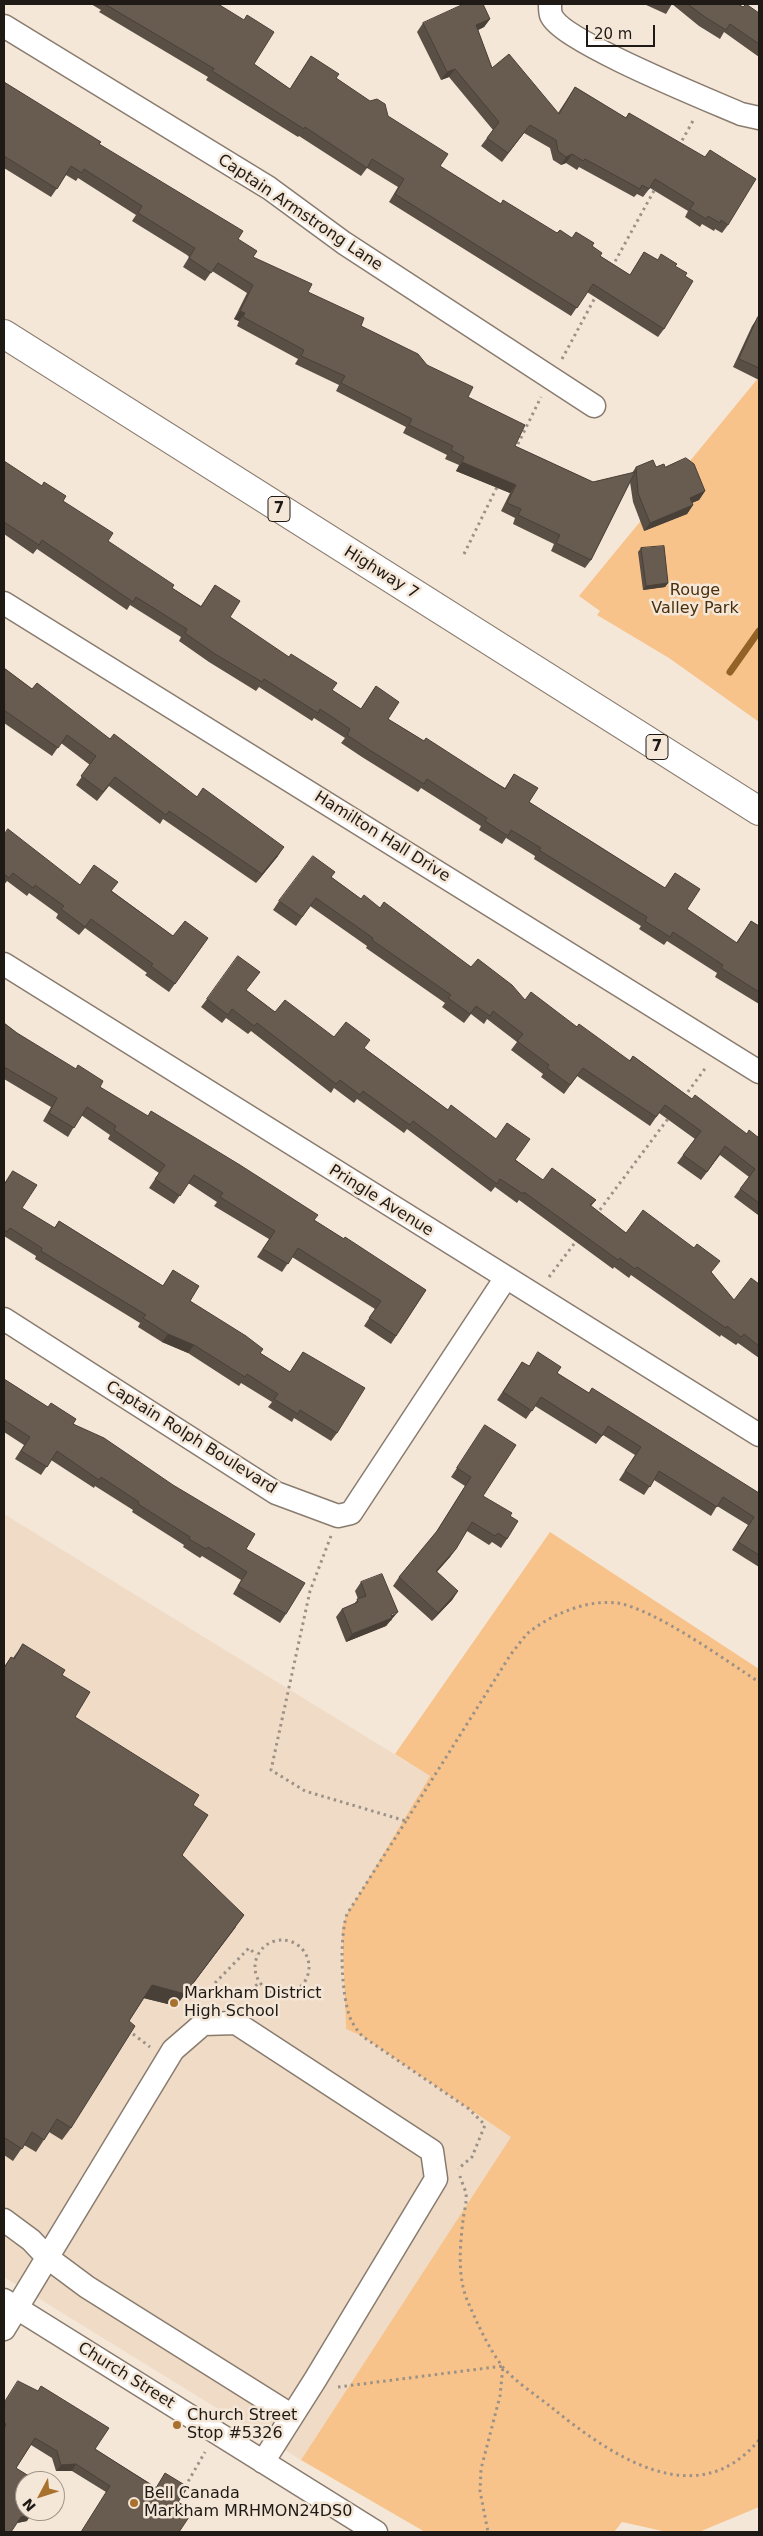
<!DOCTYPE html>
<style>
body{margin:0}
#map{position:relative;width:763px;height:2536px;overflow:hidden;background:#f5e7d8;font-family:"DejaVu Sans",sans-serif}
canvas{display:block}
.frame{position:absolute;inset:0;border:5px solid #1f1a15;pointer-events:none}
.north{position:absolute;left:15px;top:2471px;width:50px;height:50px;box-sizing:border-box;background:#f5e7d8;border:1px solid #9f958a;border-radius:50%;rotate:230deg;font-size:14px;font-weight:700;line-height:20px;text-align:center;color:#1f1a15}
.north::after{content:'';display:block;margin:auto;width:18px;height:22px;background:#a8712d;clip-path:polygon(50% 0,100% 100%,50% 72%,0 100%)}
.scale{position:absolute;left:586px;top:25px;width:69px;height:22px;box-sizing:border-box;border:2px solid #1f1a15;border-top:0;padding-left:6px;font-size:15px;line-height:18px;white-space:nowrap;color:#1f1a15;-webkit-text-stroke:4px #f5e7d8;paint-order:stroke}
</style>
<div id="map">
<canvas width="763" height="2536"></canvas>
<div class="frame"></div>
<div class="north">N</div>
<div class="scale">20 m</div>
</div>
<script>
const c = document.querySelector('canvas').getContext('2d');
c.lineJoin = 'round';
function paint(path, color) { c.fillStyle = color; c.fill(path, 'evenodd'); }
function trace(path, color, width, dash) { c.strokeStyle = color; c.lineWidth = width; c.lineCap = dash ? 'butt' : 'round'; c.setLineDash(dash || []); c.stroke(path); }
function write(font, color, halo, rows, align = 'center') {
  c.font = font + ' "DejaVu Sans",sans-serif'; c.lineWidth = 5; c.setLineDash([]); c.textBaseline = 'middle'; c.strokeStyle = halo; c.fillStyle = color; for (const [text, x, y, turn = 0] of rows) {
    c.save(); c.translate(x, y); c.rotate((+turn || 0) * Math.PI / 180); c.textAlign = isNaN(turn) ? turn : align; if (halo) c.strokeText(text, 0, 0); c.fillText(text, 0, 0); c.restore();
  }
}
paint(new Path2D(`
 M4,1514L430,1776L355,1900L342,1944L346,2029L362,2036L512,2137L301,2460L4,2277Z`), '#efdbc6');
paint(new Path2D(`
 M759,377V722L669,658L597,615L600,611L579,596Z
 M550,1532L759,1669V2507L699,2532H667L622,2522L614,2532H425L301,2460L511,2137L362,2036L346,2029L342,1928L347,1914L430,1776L395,1754Z`), '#f7c38b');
trace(new Path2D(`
 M730,672L759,631`), '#926226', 7);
const minor = new Path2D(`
 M550,4C550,7 550,12 551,15C561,41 709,100 741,114L759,118
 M4,26L269,188L344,243L594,406
 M4,603L759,1072
 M4,964L759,1435
 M4,1319L276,1493L338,1516L351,1513L505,1279
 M4,2220L31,2240L48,2258L87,2287L291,2415
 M4,2300L376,2532
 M4,2329L173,2050L203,2024L236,2023L432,2151L436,2179L315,2380L263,2462`);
const major = new Path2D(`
 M4,334L759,811`);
trace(minor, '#897c6f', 25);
trace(major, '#897c6f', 30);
trace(new Path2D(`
 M679,146L694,119
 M612,267L656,187
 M562,359L597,294
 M515,450L541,397
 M464,554L498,485
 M684,1097L707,1066
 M596,1215L670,1116
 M549,1277L577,1240
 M331,1536L310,1591L271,1770L305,1791L406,1821L511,1654C517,1647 522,1639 528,1633C550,1615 587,1599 617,1603C655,1609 725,1660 759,1682
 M406,1821L347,1914C339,1938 341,1997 351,2020C354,2026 358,2031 362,2036L469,2109L485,2125L472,2157L458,2169
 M255 1967a27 27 0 1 1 54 0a27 27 0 1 1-54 0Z
 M215,1983L249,1948L256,1955
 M240,1998L259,1983
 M133,2034L150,2047
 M460,2176C461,2181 465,2188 466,2194C467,2202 464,2212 463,2220C460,2247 457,2277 468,2302C477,2323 488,2347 502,2366C514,2381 536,2395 551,2407C609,2454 696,2516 759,2440
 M338,2387L503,2366L500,2396L481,2469L480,2491L488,2532
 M185,2487L205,2452`), '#9b9186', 3, [2.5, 4]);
trace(minor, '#fff', 22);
trace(major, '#fff', 28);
paint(new Path2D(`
 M91,4H218L254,64L290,89L311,56L336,78L388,116L440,166L500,204L557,233L572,238L592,246L600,256L630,275L644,252L657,260L675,266L664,329L658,337L587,292L571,316L389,202L398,187L367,168L361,176L299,136L298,137L206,80L208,77L99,12L101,10Z
 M644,4H738L743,7L759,13V12V57L724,32L720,39L699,26L672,4L666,14Z
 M490,19L484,27L478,30L492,68L558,113L575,87L626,118L629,113L728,225L722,233L715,229L714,231L702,224L700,227L685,217L688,211L650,188L643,197L637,194L634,197L579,167L577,170L566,163L561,165L553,160L550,148L524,133L502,162L481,146L493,130L449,77L441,80L417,32L423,23Z
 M4,82L99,144L238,239L253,257L361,326L427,365L468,397L515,446L593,482L632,473L636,467H665L705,491L699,500L692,503L693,505L687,514L644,531L633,502L630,482L591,560L585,568L551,551L554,544L513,524L515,518L501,511L510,493L456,471L459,465L445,459L447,455L403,433L406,427L336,391L339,385L295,364L298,359L237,326L239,321L234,319L247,293L212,271L205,281L183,267L189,257L187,255L132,221L136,215L78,178L76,181L66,175L51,197L4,168Z
 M758,317L759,318V380L733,367L752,326Z
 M4,461L63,501L108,541L172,588L201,606L215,585L230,617L332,690L361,709L376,686L388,719L424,741L505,788L514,774L529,802L665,888L675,873L687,909L736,943L751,921L759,926V1004L715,977L717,973L667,941L664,945L639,929L641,926L534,859L535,856L506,838L502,844L479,830L481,826L421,788L418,792L362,757L341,743L345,738L314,718L312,721L259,687L256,691L209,662L179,641L181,637L130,605L127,610L37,549L33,554L4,534Z
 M641,548L668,583L665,587L643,590L638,552Z
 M4,668L32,689L110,739L197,797L278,856L256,883L163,819L160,824L109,786L97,801L76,785L90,765L61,743L52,756L4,723Z
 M4,835L80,885L112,891L173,936L208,938L169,992L145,975L147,973L85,928L79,935L56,918L58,914L29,893L27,896L7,881L4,885Z
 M331,877L361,899L380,908L471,967L525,1000L577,1027L629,1061L633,1056L692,1099L747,1134L759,1138V1213L758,1215L734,1197L749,1177L720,1155L701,1180L677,1163L695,1139L659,1113L650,1126L577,1076L564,1094L541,1077L543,1074L511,1050L517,1042L487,1019L484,1024L471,1014L464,1023L442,1007L445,1003L366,948L367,946L310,906L296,926L273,910L279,901Z
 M246,990L275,1012L334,1037L364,1048L543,1180L596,1200L591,1206L626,1233L711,1272L734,1300L759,1284V1358L738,1343L736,1345L721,1335L720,1337L631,1275L629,1278L614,1267L613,1269L519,1200L517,1203L495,1187L491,1192L407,1129L404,1133L357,1099L354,1103L334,1088L331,1093L251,1031L248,1034L226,1018L222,1023L201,1007L207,999Z
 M4,1023L17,1033L100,1087L426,1290L391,1344L364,1326L375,1309L292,1257L282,1272L257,1257L269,1239L214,1206L217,1202L188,1183L174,1204L149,1188L159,1173L108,1139L110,1135L81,1115L68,1137L43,1121L51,1107L4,1079Z
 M13,1171L22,1208L54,1228L59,1221L163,1286L173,1270L190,1301L260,1353L290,1372L303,1352L337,1433L331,1441L294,1418L292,1422L268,1407L272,1402L241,1383L239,1386L188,1353L162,1342L138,1327L140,1323L35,1259L36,1256L4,1236V1237V1184Z
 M522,1362L528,1366L557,1373L589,1393L759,1493V1567L732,1550L748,1525L717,1506L711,1516L654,1480L644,1495L619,1480L635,1455L603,1435L596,1444L535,1406L526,1419L497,1400Z
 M4,1379L73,1424L246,1549L286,1614L280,1623L233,1594L241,1580L202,1556L200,1558L183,1547L184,1545L132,1512L133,1510L95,1486L94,1488L51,1460L41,1475L15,1459L24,1445L4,1432Z
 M485,1425L483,1496L510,1516L507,1539L501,1548L492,1542L489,1545L467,1531L450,1557L437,1572L458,1591L452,1600L432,1621L393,1586L399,1577L435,1534L465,1486L451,1477Z
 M361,1582L392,1620L390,1621L386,1626L346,1642L336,1617L342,1609L354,1604L358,1599L355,1591Z
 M23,1644L62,1675L75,1717L193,1805L182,1855L236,1927L176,2006L144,1998L129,2021L71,2128L62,2140L49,2132L36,2152L24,2145L13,2161L4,2155V1667L11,1657L13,1658Z
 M4,2403L95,2449L156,2487H188L106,2492L72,2471H56L52,2458L31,2445L16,2468L27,2521L17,2523L4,2532Z`), '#594f45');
paint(new Path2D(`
 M490,19L484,27L470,34L476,25Z
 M455,69L449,77L441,80L447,72Z
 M572,154L566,163L561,165L566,157Z
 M240,311L245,313L239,321L234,319Z
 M462,462L516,485L510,493L456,471Z
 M705,491L699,500L684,506L690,498Z
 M693,505L687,514L644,531L650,523Z
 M668,583L665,587L643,590L646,586Z
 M284,847L278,856L256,883L262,874Z
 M168,1334L194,1345L188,1353L162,1342Z
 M456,1549L450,1557L430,1579L436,1571Z
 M458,1591L452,1600L432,1621L438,1613Z
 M398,1612L386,1626L346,1642L352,1634Z
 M244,1915L176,2006L143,1998L152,1985Z
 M76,2464L72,2471H56L61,2465Z
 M31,2515L27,2521L17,2523L21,2517Z`), '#494038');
const building = new Path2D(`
 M105,4H218L244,20L247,15L274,32L254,64L290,89L311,56L339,74L336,78L370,101L377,99L385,104L388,116L448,154L440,166L501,204L503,200L557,233L560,230L572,238L576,232L594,243L592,246L602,253L600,256L630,275L644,252L658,260L661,254L677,264L675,266L687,273L685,276L693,281L664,329L593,284L577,308L395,194L404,179L372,159L367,168L305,127L304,129L212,71L214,69Z
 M464,4H483L490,19L476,25L492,68L509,54L559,114L575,87L626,118L629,113L705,157L710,150L756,179L728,225L721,220L720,223L708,216L706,219L690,209L694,203L655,179L649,189L642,185L640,189L585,159L583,161L572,154L566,157L558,151L556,140L530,125L508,153L487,138L499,122L455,69L447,72L423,23Z
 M688,4H738L743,7L746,4L759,13V12V44L730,24L726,30L705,17Z
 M4,82L101,142L99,144L243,231L238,239L257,251L253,257L312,284L308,292L364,318L361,326L418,354L427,365L473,387L468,397L525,425L515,446L593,482L635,472L591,560L556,543L560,535L518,515L521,509L507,503L516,485L462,462L464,457L451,450L453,446L409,425L412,419L341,383L345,376L301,356L304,350L243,317L245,313L240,311L253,285L218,263L211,273L189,258L195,248L193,247L138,213L142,206L84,169L82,173L71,166L57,189L4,156Z
 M758,317L759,318V368L739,359Z
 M686,458L694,464L705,491L690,498L693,505L650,523L638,493L636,467L653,460L656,467L664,464L665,467Z
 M4,461L42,486L44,482L66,496L63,501L113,533L108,541L174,585L172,588L201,607L215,585L240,601L230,617L289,657L291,654L337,683L332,690L361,709L376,686L399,702L388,719L424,741L426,738L505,789L514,774L538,788L529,802L665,888L675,873L700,889L687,909L737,943L751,921L759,926V992L721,968L723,965L673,932L670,937L645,921L647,917L539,850L541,848L511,830L508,836L485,821L487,818L427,779L424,784L368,749L347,735L350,729L320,709L318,713L264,679L262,682L215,654L185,633L187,629L136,597L133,602L42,540L39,545L4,522Z
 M664,546L668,583L646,586L641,548Z
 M4,668L32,689L37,683L110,739L114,734L197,797L203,788L284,847L262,874L169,811L166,815L115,777L103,792L81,776L96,756L67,735L58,748L4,710Z
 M8,829L80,885L94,865L118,882L111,891L173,936L185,921L208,938L175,984L151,966L153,964L91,919L85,927L61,909L64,906L35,885L33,888L13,873L9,878L4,874V835Z
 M313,856L335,872L331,877L361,899L364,895L380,908L384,902L471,967L478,959L512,985L525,1000L531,992L577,1027L579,1024L630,1061L633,1056L692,1099L695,1095L747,1134L749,1130L759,1138V1203L740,1189L755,1169L725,1146L707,1172L683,1155L701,1131L665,1105L656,1117L583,1068L570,1085L547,1068L549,1065L517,1041L523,1034L493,1011L490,1016L476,1006L470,1014L448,998L451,995L372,940L373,938L316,898L302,917L279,901Z
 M238,956L260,972L246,990L275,1012L285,1000L334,1037L346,1022L370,1040L364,1048L448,1110L451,1105L496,1139L507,1123L530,1139L515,1160L543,1180L552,1168L596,1200L590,1205L626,1233L643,1210L694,1248L697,1244L720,1261L711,1272L734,1300L751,1278L759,1284V1346L744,1334L741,1337L727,1326L726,1328L637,1267L635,1269L620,1258L618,1260L524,1192L523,1194L500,1179L497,1184L413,1121L410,1125L363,1091L360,1095L340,1080L336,1084L257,1023L254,1026L232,1009L228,1015L207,999Z
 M4,1023L17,1033L76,1069L78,1065L103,1081L100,1087L148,1116L151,1111L240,1165L318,1215L314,1220L344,1239L345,1237L426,1290L396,1336L369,1318L381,1301L298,1248L288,1264L263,1249L275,1231L220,1197L223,1193L194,1175L180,1196L155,1179L165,1165L114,1130L116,1126L87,1107L74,1128L49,1113L57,1098L4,1067Z
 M13,1171L37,1185L22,1208L55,1228L59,1221L163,1286L173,1270L199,1286L190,1301L246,1336L263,1349L260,1353L290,1372L303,1352L365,1388L337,1433L300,1410L298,1414L274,1399L278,1394L247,1374L245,1377L194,1345L168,1334L143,1318L146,1315L41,1251L42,1248L10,1228L7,1232L4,1230V1185Z
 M538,1352L561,1367L557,1373L589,1393L592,1388L759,1493V1555L738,1542L754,1517L723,1497L717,1507L659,1471L650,1487L625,1471L641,1447L608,1426L602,1436L541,1397L532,1411L503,1392L522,1362L529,1366Z
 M4,1379L48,1407L51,1403L76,1419L73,1424L104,1438L173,1485L255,1534L246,1549L305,1583L286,1614L238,1586L247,1572L208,1547L206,1549L189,1539L190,1537L138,1504L139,1502L101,1477L99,1480L57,1451L47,1467L21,1451L30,1437L4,1420Z
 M485,1425L516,1445L483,1496L512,1513L510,1516L518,1521L507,1539L498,1533L495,1536L472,1522L456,1549L436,1571L458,1591L438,1613L399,1577L437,1531L471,1477L457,1468Z
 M382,1574L398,1612L391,1614L392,1618L352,1634L342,1609L358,1602L357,1599L366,1596L361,1582Z
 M23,1644L65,1670L62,1675L90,1692L75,1717L199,1795L193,1805L208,1815L182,1855L244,1915L185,1994L152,1985L129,2021L135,2026L71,2128L57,2119L44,2140L32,2132L22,2149L5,2138L4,2140V1668L11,1657L14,1659Z
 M18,2381L38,2391L41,2386L109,2428L95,2449L156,2488L165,2473L188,2487L178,2502L193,2511L179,2532H81L110,2486L76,2464L61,2465L57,2451L35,2438L16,2468L37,2481H25V2511H34L31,2515L21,2517L11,2532H4V2429L6,2424L4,2423V2403Z`);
paint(building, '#685c50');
trace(building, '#494038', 1);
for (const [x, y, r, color] of [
 [174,2003,5,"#a8712d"],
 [177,2425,5,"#a8712d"],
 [134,2503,5,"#a8712d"]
]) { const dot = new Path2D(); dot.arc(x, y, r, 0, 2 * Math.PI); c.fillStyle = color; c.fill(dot); trace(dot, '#f5e7d8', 2); }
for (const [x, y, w] of [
 [279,509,22],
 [657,747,22]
]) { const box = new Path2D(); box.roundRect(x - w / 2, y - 12.5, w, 25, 4); c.fillStyle = '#f5e7d8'; c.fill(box); trace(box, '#1f1a15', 1); }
write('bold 15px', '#1f1a15', null, [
 ["7",279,509],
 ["7",657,747]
]);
write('16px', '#1f1a15', '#f5e7d8', [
 ["Captain Armstrong Lane",300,213,34],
 ["Highway 7",381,573,32],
 ["Hamilton Hall Drive",382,837,32],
 ["Pringle Avenue",381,1201,32],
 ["Captain Rolph Boulevard",191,1438,32],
 ["Church Street",126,2376,32]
]);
write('16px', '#492e0b', '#f5e7d8', [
 ["Rouge",695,591],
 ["Valley Park",695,609]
]);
write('16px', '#1f1a15', '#f5e7d8', [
 ["Markham District",184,1994],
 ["High School",184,2012],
 ["Church Street",187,2416],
 ["Stop #5326",187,2434],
 ["Bell Canada",144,2494],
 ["Markham MRHMON24DS0",144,2512]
], 'left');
</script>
